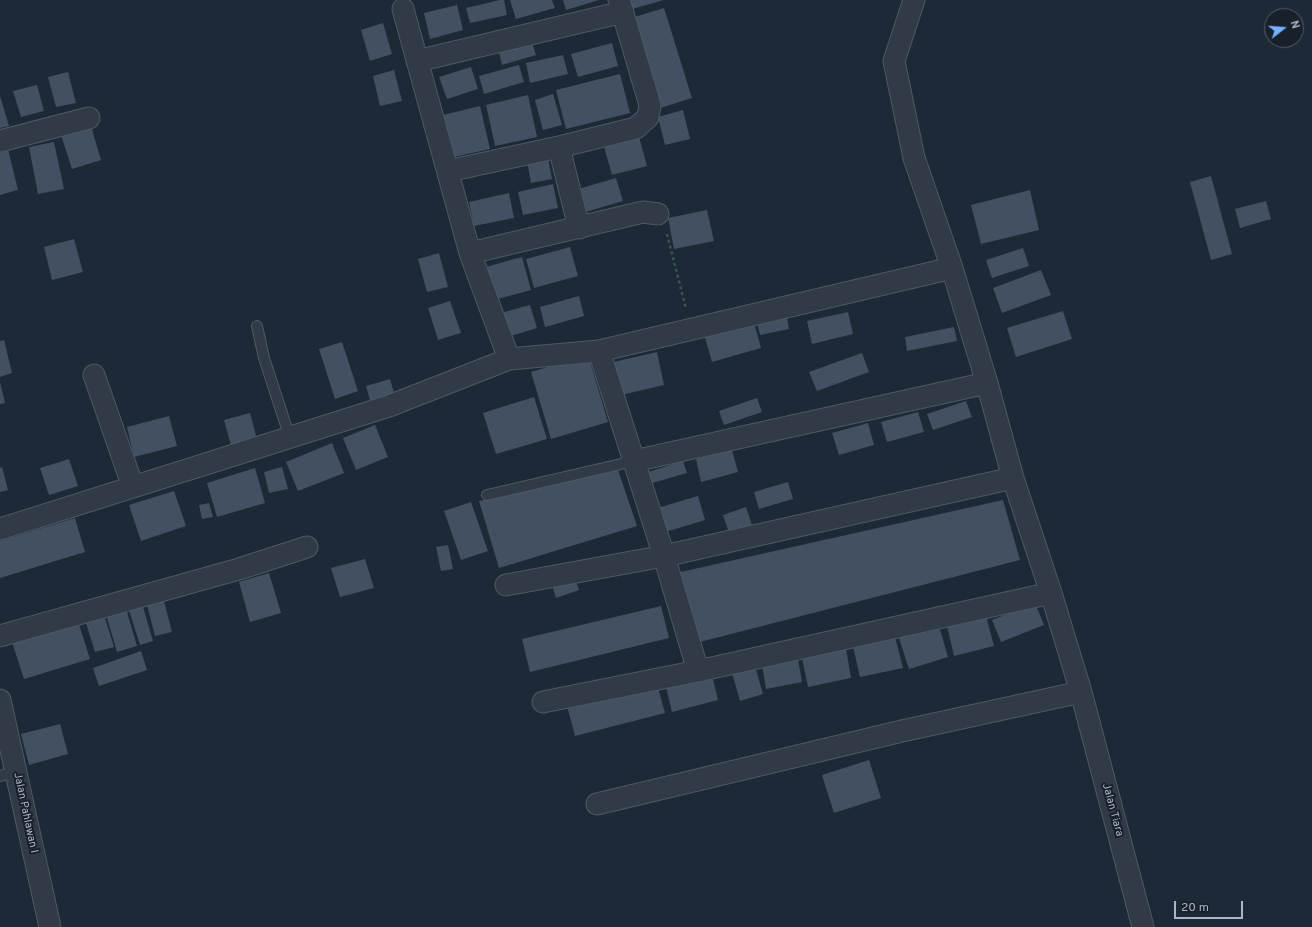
<!DOCTYPE html>
<style>
body{margin:0}
#map{position:relative;width:1312px;height:927px;overflow:hidden;background:#1d2936;font-family:Overpass,sans-serif}
canvas{display:block}
.north{position:absolute;left:1264px;top:8px;width:40px;height:40px;box-sizing:border-box;background:#17202b;border:1px solid #525c68;border-radius:50%;rotate:73deg;font-size:11px;font-weight:700;line-height:16px;text-align:center;color:#aab6c4}
.north::after{content:'';display:block;margin:auto;width:14px;height:18px;background:#75b1ff;clip-path:polygon(50% 0,100% 100%,50% 72%,0 100%)}
.scale{position:absolute;left:1174px;top:901px;width:69px;height:18px;box-sizing:border-box;border:2px solid #aab6c4;border-top:0;padding-left:5px;font-size:12px;line-height:14px;white-space:nowrap;color:#aab6c4;-webkit-text-stroke:3px #17202b;paint-order:stroke}
</style>
<div id="map">
<canvas width="1312" height="927"></canvas>
<div class="north">N</div>
<div class="scale">20 m</div>
</div>
<script>
const c = document.querySelector('canvas').getContext('2d');
c.lineJoin = 'round';
function paint(path, color) { c.fillStyle = color; c.fill(path, 'evenodd'); }
function trace(path, color, width, dash) { c.strokeStyle = color; c.lineWidth = width; c.lineCap = dash ? 'butt' : 'round'; c.setLineDash(dash || []); c.stroke(path); }
function write(font, color, halo, rows, align = 'center') {
  c.font = font + ' Overpass,sans-serif'; c.lineWidth = 4; c.setLineDash([]); c.textBaseline = 'middle'; c.strokeStyle = halo; c.fillStyle = color; for (const [text, x, y, turn = 0] of rows) {
    c.save(); c.translate(x, y); c.rotate((+turn || 0) * Math.PI / 180); c.textAlign = isNaN(turn) ? turn : align; if (halo) c.strokeText(text, 0, 0); c.fillText(text, 0, 0); c.restore();
  }
}
paint(new Path2D(`
 M500,0H504L507,15L470,23L466,8Z
 M510,0H552L555,8L516,19Z
 M563,0H599L566,10Z
 M629,0H664L632,9Z
 M457,5L463,30L430,39L424,13Z
 M664,8L692,98L657,109L631,18Z
 M383,23L392,54L370,61L361,30Z
 M532,43L536,55L502,65L499,52Z
 M612,43L618,66L578,77L571,54Z
 M563,55L568,74L530,83L526,63Z
 M519,65L524,82L484,94L479,76Z
 M471,67L478,89L447,99L439,77Z
 M394,70L402,101L380,106L373,76Z
 M68,72L76,103L56,107L48,77Z
 M620,74L630,113L566,129L556,90Z
 M37,85L44,111L21,117L13,91Z
 M553,94L562,125L543,130L535,100Z
 M528,95L537,137L495,146L486,105Z
 M0,96L9,126L0,128Z
 M480,106L490,149L454,157L443,115Z
 M683,110L690,139L665,145L658,117Z
 M91,126L101,160L72,169L61,135Z
 M638,133L647,166L612,175L603,143Z
 M54,142L64,189L38,194L29,147Z
 M8,149L18,190L0,195V151Z
 M548,158L552,179L531,183L527,161Z
 M1211,176L1232,254L1211,260L1190,182Z
 M616,178L623,201L582,213L575,190Z
 M553,184L558,208L523,215L518,192Z
 M1030,190L1039,230L981,244L971,205Z
 M509,193L514,218L474,226L469,202Z
 M1266,201L1271,219L1240,228L1235,209Z
 M707,210L714,241L674,249L668,218Z
 M74,239L83,272L52,280L44,247Z
 M570,247L578,276L534,288L526,259Z
 M1023,248L1029,266L992,278L986,260Z
 M439,253L448,287L427,292L418,259Z
 M522,257L531,290L490,301L482,268Z
 M1041,270L1051,295L1002,313L993,288Z
 M579,296L584,316L545,327L540,307Z
 M450,301L461,333L438,340L428,308Z
 M530,305L537,328L504,338L497,314Z
 M1063,311L1072,339L1016,357L1007,328Z
 M786,312L789,329L760,335L756,318Z
 M848,312L853,334L812,344L807,321Z
 M753,319L761,348L712,362L704,334Z
 M954,327L957,341L907,351L905,337Z
 M4,340L12,373L0,377V341Z
 M342,342L358,391L335,399L319,349Z
 M657,352L664,385L617,396L609,363Z
 M862,353L869,372L817,391L809,372Z
 M588,355L608,422L551,439L531,372Z
 M390,379L395,396L371,404L366,386Z
 M0,382L5,403L0,404Z
 M534,397L547,439L496,454L483,413Z
 M757,398L762,412L724,425L719,411Z
 M966,401L972,417L933,430L927,414Z
 M918,412L924,432L887,442L881,422Z
 M250,413L258,443L232,449L224,420Z
 M169,416L177,446L134,457L127,427Z
 M868,423L874,445L839,455L832,433Z
 M375,425L388,457L356,470L343,438Z
 M332,443L344,473L298,491L286,462Z
 M732,450L738,472L701,482L696,459Z
 M69,459L78,486L49,495L40,468Z
 M683,461L687,473L649,484L645,473Z
 M2,467L8,490L0,492V468Z
 M282,467L288,489L269,493L264,472Z
 M255,468L265,503L217,517L207,483Z
 M618,470L637,526L499,568L479,501Z
 M788,482L793,499L759,509L754,492Z
 M174,491L186,526L141,541L129,505Z
 M698,496L705,520L662,533L654,509Z
 M1003,500L1020,560L692,644L676,573Z
 M471,502L488,551L461,560L444,511Z
 M209,503L213,517L202,519L199,505Z
 M746,507L752,525L729,533L723,515Z
 M75,518L85,552L0,578V541Z
 M448,545L453,569L441,571L436,547Z
 M365,559L374,588L340,597L331,568Z
 M269,573L281,613L250,622L239,582Z
 M574,575L579,590L556,598L551,582Z
 M163,597L172,632L155,636L146,601Z
 M141,600L153,641L140,645L127,604Z
 M1035,603L1044,625L1001,642L992,620Z
 M125,605L137,646L117,652L105,611Z
 M661,606L669,638L530,672L522,639Z
 M986,616L994,646L954,656L947,626Z
 M105,618L114,647L95,652L86,623Z
 M78,621L90,659L24,679L12,642Z
 M939,626L948,657L909,669L899,638Z
 M894,633L903,668L860,677L852,642Z
 M846,649L851,678L808,687L802,658Z
 M141,651L147,670L99,686L93,668Z
 M798,659L802,682L766,689L762,665Z
 M755,666L763,694L740,701L732,673Z
 M712,675L718,700L672,712L666,687Z
 M657,684L665,713L575,736L567,706Z
 M60,724L68,754L29,765L21,734Z
 M869,760L881,798L834,813L822,775Z`), '#435061');
const service = new Path2D(`
 M257,326L264,358L290,438
 M487,495L634,461
 M0,776L16,772`);
const minor = new Path2D(`
 M914,0L894,61L914,158L952,268L987,383L1013,478L1051,593L1081,692L1143,927
 M403,9L470,253L509,359
 M417,61L623,12
 M0,141L89,118
 M559,147L579,228
 M448,171L559,147L636,128L648,117L650,105L619,0
 M470,253L643,212L658,214
 M599,351L664,556L698,671
 M94,375L133,487
 M634,461L987,383
 M0,529L389,406L509,359L599,351L952,268
 M506,585L664,556L1013,478
 M0,636L239,569L307,547
 M0,700L50,927
 M543,702L698,671L1051,593
 M597,804L902,731L1081,692`);
trace(service, '#4e5965', 12);
trace(minor, '#4e5965', 23);
trace(new Path2D(`
 M667,234L686,309`), '#3d5355', 2.5, [3, 3]);
trace(service, '#313b47', 10);
trace(minor, '#313b47', 21);
write('11px', '#aab6c4', '#17202b', [
 ["Jalan Tiara",1112,810,75],
 ["Jalan Pahlawan I",25,813,78]
]);
</script>
